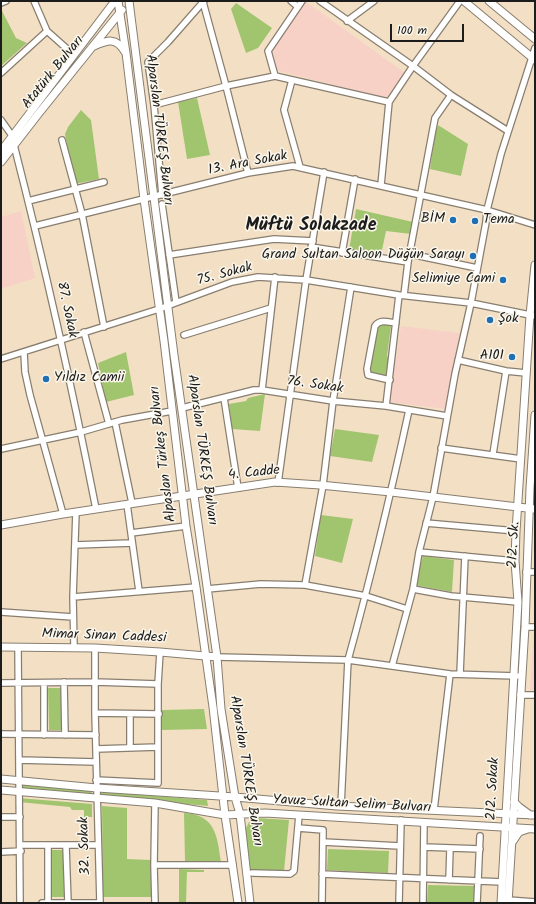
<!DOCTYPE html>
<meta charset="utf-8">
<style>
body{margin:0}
#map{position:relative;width:536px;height:904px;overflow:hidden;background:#f3e0c4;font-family:Kalam,sans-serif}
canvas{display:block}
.frame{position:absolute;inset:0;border:2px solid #1c1c1c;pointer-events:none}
.scale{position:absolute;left:390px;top:24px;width:74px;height:18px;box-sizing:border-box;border:2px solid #1c1c1c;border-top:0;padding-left:5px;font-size:12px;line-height:14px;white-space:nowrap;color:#1c1c1c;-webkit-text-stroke:3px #fbf7ec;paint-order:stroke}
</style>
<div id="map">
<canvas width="536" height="904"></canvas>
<div class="frame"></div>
<div class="scale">100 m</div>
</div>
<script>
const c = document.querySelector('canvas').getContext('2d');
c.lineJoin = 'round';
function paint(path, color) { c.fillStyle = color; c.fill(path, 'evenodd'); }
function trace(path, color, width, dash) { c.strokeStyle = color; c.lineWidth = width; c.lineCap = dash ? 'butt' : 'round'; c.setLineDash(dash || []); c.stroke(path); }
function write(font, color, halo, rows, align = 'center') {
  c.font = font + ' Kalam,sans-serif'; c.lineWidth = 3; c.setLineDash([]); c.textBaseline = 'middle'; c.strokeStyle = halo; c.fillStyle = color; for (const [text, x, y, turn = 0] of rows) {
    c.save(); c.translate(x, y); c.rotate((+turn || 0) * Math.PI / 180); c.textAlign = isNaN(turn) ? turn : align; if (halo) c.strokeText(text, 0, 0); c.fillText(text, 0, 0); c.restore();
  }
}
paint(new Path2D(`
 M305,1L405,73L388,99L279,71L277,69L271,50Z
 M21,211L35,278L1,289V217Z
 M401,326L460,333L445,409L389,402Z
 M534,628L535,691L530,690Z`), '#f7d1c6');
paint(new Path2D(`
 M236,3L272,28L258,48L246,53L231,9Z
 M1,9L16,38L27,43L1,66Z
 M197,98L210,155L187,159L178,102Z
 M81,110L91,120L99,179L75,184L65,134L68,127Z
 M438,125L468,144L461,176L430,169L435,135Z
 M356,209L413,222L411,234L386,231L381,255L349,250Z
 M382,324L391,326L387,356L390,360L388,377L370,374L377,327Z
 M126,352L134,395L106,402L98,363Z
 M265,394L260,431L232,429L229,404L246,401L248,398Z
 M335,429L379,435L372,462L330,456Z
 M321,515L353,519L342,563L315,556Z
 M423,556L454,560L452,592L415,585Z
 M48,688H61V730H49Z
 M204,709L207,729L162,730V710Z
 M19,784L92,791V795L18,788Z
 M103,792L207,800L208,806L102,796L101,793Z
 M18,798L92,804V817H84V810H72L70,807L19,802Z
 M102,806L127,808V859L151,860V897H103Z
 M184,813C216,815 217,836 221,862H189L185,861Z
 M257,818L289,820L284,871L250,872L244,832L249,822Z
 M328,849L389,851L388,873L327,870Z
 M51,850H63L64,897H51Z
 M179,869L204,870V872H187L186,903H179Z
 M428,885L476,886L475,903H427Z`), '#a1c56f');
const minor = new Path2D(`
 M34,1L47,31
 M291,1L298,7
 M320,1L413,66L460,1
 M1,3L6,1
 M347,21L374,1
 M1,73L47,31L74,55
 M275,76L268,51L302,1
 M292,80L284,110L300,167
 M154,105L226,86L203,2
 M1,120L13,137L14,145C45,266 72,387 96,509
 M62,140L82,214L104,327
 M248,173L226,86L275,76L389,102
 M381,185L389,102L413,66L451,95L508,131
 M162,195L154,105L148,62L168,42L204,1
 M28,201L104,182
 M162,204L176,302
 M35,226L248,173L293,166L487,210L535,225
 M311,247L408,262
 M342,253L355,179
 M410,254L477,268
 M169,255L274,239L313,241
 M404,295L408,262L435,118L451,95
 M84,332L109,424
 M184,335L271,308
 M24,352L25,372L30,395L63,514
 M1,359L159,309L232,282L258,277L306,280L399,295L471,303L535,316
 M458,360L506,371L526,373
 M390,380L368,375L367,369L375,326C380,319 388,322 396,323
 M262,390L275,277
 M224,398L238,488
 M386,406L399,295
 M182,408L254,390H262L333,401L386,406L447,416
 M409,410C391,493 371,577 348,660L392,666L413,589L419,552L433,497L455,374L471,303L486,222L487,210L501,154L535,48
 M115,422L132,503
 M441,448L521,459
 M1,449L81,432L122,420L172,411
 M493,454L506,371
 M278,483L306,280L324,172
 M127,504L139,591
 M426,523L516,531
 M131,533L186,526
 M75,545L132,543
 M419,552L515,561
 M526,572H535
 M305,585L323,485L333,401L351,287
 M207,589L261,584L305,585L366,596L407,609
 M413,589L451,596L518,602
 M73,597L196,587
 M1,612L73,617
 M525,627H535
 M18,647L20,903
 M74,648L73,597L76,512
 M217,657L348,660L341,806
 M392,666L450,674L517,676
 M460,674L465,556
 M64,682L65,735
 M1,683L95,682L158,684
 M44,683V735
 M520,695H535
 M95,713L159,714
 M1,734L96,735
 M130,748V714
 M96,749L158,747
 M19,760L96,762
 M96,780L158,783V684L160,652
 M434,810L450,674
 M1,817H20
 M298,828L323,830L322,903
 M323,842L400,846
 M20,845H98
 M66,846L68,903
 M424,847L480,849
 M1,852L21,851
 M154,865L155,803
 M252,873L290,874L294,871L299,815
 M322,874L502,882
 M449,880L450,848
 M508,900L535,902
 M42,903H100L95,713V648
 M48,903V846
 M155,903L154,865H233
 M399,903L401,820
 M423,903L424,822
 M477,903L480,836`);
const tertiary = new Path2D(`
 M1,525L63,514L275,482L320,485L391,492L535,509
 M1,647L95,648L160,652L217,657
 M501,903L518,602L515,561L516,531L530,315L535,265
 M508,903L525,627L530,488L535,415`);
const secondary = new Path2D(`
 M118,1L126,53L144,199L164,341L186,526L196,587L213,707L225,815L238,903
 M129,1L174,355L217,657L221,709L235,797L240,814L250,903
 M464,1L535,60
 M489,1L535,39
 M94,46C108,40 116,37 125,52
 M1,151L115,1
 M1,162L39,113L122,10
 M1,779L97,788L235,797L337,806L535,815
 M1,790L155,803L225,815L265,813L535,829
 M514,802L519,807L530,815
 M513,841L519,832L528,829`);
trace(minor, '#887e70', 8);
trace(tertiary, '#887e70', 9);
trace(secondary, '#887e70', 9);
trace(minor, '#fff', 5.5);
trace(tertiary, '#fff', 7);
trace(secondary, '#fff', 7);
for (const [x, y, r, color] of [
 [453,220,4,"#1f6fb2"],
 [475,221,4,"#1f6fb2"],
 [473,256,4,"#1f6fb2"],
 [503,280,4,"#1f6fb2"],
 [490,320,4,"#1f6fb2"],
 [512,357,4,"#1f6fb2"],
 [46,379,4,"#1f6fb2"]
]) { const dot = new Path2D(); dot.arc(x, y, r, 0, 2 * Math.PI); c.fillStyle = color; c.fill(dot); trace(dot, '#fbf7ec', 1.5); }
write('14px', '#1c1c1c', '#fbf7ec', [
 ["Atatürk Bulvarı",54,73,-51],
 ["Alparslan TÜRKEŞ Bulvarı",158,130,83],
 ["13. Ara Sokak",248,164,-11],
 ["75. Sokak",225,275,-15],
 ["87. Sokak",66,310,78],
 ["76. Sokak",315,386,8],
 ["Alparslan TÜRKEŞ Bulvarı",201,450,82],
 ["Alpaslan Türkeş Bulvarı",164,454,-97],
 ["4. Cadde",254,474,-6],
 ["212. Sk.",515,545,-87],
 ["Mimar Sinan Caddesi",104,637,2],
 ["Alparslan TÜRKEŞ Bulvarı",245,771,81],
 ["212. Sokak",494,789,-87],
 ["Yavuz Sultan Selim Bulvarı",352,805,3],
 ["32. Sokak",86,846,-92]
]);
write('14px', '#1c1c1c', '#fbf7ec', [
 ["BİM",445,220],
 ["Tema",483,221,"left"],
 ["Grand Sultan Saloon Düğün Sarayı",465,256],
 ["Selimiye Cami",495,280],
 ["Şok",498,320,"left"],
 ["A101",504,357],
 ["Yıldız Camii",54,379,"left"]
], 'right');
write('bold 18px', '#1c1c1c', '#fbf7ec', [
 ["Müftü Solakzade",311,227]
]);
</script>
